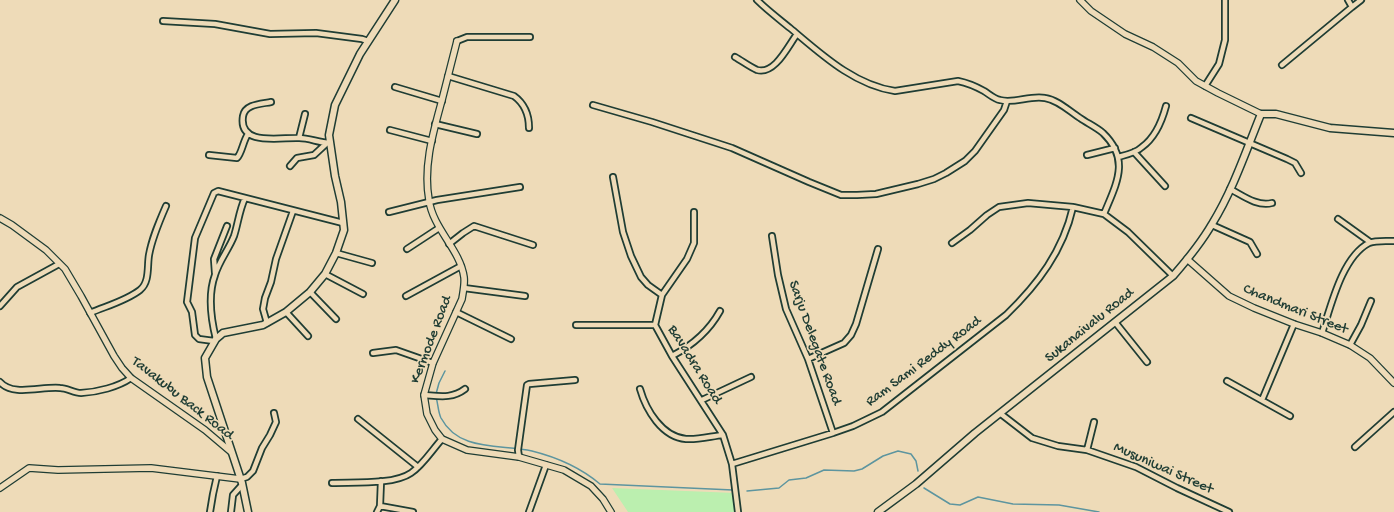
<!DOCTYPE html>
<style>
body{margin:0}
canvas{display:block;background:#eedbb8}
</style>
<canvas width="1394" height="512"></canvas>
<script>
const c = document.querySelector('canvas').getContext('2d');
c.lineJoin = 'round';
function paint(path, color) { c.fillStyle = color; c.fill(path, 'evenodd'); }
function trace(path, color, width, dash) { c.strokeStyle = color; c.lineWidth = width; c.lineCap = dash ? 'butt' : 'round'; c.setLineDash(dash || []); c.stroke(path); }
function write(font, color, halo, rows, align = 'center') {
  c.font = font + ' "Gochi Hand",sans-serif'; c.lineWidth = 3.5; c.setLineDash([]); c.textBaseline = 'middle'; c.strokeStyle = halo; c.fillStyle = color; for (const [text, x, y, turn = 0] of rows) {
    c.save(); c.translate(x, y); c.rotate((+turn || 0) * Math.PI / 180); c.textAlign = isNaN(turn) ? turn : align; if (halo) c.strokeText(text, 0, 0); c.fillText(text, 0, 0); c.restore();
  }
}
paint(new Path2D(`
 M612,488L735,493V512H628Z`), '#bbefaf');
trace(new Path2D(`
 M436,394L439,383L445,371
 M436,397C438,403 438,412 441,418C459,452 500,444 532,451C556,457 581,468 600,484L733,490
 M924,488L950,504L960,505L978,497L1013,504L1059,505L1099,512
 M747,491L779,488L789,480L806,478L824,470L854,471L862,469L883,456L898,451L911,454L916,461L918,471`), '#5d959f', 1.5);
const minor = new Path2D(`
 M757,0C767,10 779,19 790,28C821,54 854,85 895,91L958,81C968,83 975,86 984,91C989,94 994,99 1000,100C1014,104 1030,95 1045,98C1058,100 1069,111 1080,118C1087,123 1096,127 1103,133C1131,160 1116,184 1104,214
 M1352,7L1361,0
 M163,21L215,24L270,34L316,33L362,39L368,41
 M457,41L467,37H530
 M735,57C742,61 750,67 757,70C775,75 788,46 797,34
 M1282,65L1352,7L1348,0
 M448,76L514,96C525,104 529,115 529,128
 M1205,86L1219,64L1225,40V0
 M395,87L442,101
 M271,102C261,104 245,104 243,116C238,147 281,137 299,138C310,138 319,143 330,143
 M593,105L652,122L732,148L809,182L841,195H857L876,194L918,184L934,179L946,173L965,161L975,151L1004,110L1007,101
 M1191,118L1287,159L1295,163L1301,173
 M435,124L477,134
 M390,130L432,141
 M299,138L305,114
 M1134,152L1165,186
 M209,155L237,158C242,153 243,141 248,134
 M1087,155L1115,148
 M1118,157C1126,155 1136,153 1142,147C1156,137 1162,121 1166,106
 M290,166L297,158L314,155L327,143
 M613,177L623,232L631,256L641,277L648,285L662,295
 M1230,189C1242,195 1257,207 1272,203
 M389,212L437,200L520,187
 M694,212V243L687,259L662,295L655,325L672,356L723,435L732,464L738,512
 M1338,219L1370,242
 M1212,225L1250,242L1257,254
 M772,236L778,275L786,309L808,359L833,433
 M952,243L970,230L987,215L999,207L1028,203L1073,207L1104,214L1128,232L1173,276
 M449,244L463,233L474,226L533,245
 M407,249L439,228
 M336,253L372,263
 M215,273L214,259L227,226
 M325,274L363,294
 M464,288L525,296
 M310,292L336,319
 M406,296L461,266
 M0,306L17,287L59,264
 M286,312L308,336
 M456,312L511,339
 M90,313C106,306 126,301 140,290C150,282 147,266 149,255C152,238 159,222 166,206
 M1115,322L1147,362
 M267,323L263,309L265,298L271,282L276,259L293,211
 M576,325H655
 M1322,333C1331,306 1342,257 1369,243C1376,240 1387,241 1394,241
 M216,339C211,319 208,294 215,275C219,261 229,249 234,236C238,224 239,211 245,198
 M214,341L199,339L195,335L192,312L187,302L195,238L214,193L218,191L343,223
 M1350,345L1361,325L1371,301
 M373,353L396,350L433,363
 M672,356C693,345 709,331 720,311
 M808,359L844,343L851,335L856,324L878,249
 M1227,381L1290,416
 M0,382C13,397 42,386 60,388C67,388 74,393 81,393C98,392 118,387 131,378
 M640,389C646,410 662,437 686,439C698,440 712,436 723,435
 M424,395C439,396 452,399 465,389
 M702,400L751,377
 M1262,400L1294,324
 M1001,414L1032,438L1058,446L1087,450L1136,467L1177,488L1229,512
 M358,419L418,467
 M1355,447L1394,412
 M1087,450L1094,422
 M519,457L518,450L527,385L529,384L575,380
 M732,464L833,433L853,426L882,412L1006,315C1038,284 1063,251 1073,207
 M240,479L247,477L253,471L262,448L270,435L276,422L274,413
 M332,483C352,482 394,485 411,473C423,465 432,450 442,439
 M380,506L413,512
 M210,512L213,494L217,476
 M231,512L233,495L242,485
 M377,512L380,506L381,481
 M529,512L546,465`);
const tertiary = new Path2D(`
 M1080,0L1091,11L1125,34L1153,47L1178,63L1196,81L1218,93L1261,114
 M457,41C452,61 447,81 442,100C433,133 423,166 429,200C433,229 460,249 464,277C465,284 463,292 462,299L433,363L424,395L427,414L435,430L442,439L467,450L519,457L564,470L591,486L603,499L611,512
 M0,218L12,225L46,250L65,269L81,296L114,356L122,368L131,378L205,430L231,452
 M1187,259L1229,296L1254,308L1294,324L1322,333L1350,345L1370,358L1394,383
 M0,488L29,468L58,470L151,468L240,479`);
const secondary = new Path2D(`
 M248,512L242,483L207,377L205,358L216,339L223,333L263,325L286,312L310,292L325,274L336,253L344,230L341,202L335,176L329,135L335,105L360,54L395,0
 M878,512L916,484L975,433L1173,276C1187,260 1201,243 1212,224C1233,190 1246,151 1261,114H1276L1330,128L1394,133`);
trace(minor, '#1f3d34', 8);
trace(tertiary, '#1f3d34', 8);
trace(secondary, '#1f3d34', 9);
trace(minor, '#eedbb8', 4.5);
trace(tertiary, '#eedbb8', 5.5);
trace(secondary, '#eedbb8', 6);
write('15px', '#1f3d34', '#eedbb8', [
 ["Chandmari Street",1295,310,22],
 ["Sukanaivalu Road",1090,326,-39],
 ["Kermode Road",432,340,-69],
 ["Sarju Delegate Road",814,343,70],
 ["Ram Sami Reddy Road",924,362,-37],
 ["Bavadra Road",694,365,58],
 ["Tavakubu Back Road",182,399,38],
 ["Musuniwai Street",1163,469,24]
]);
</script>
